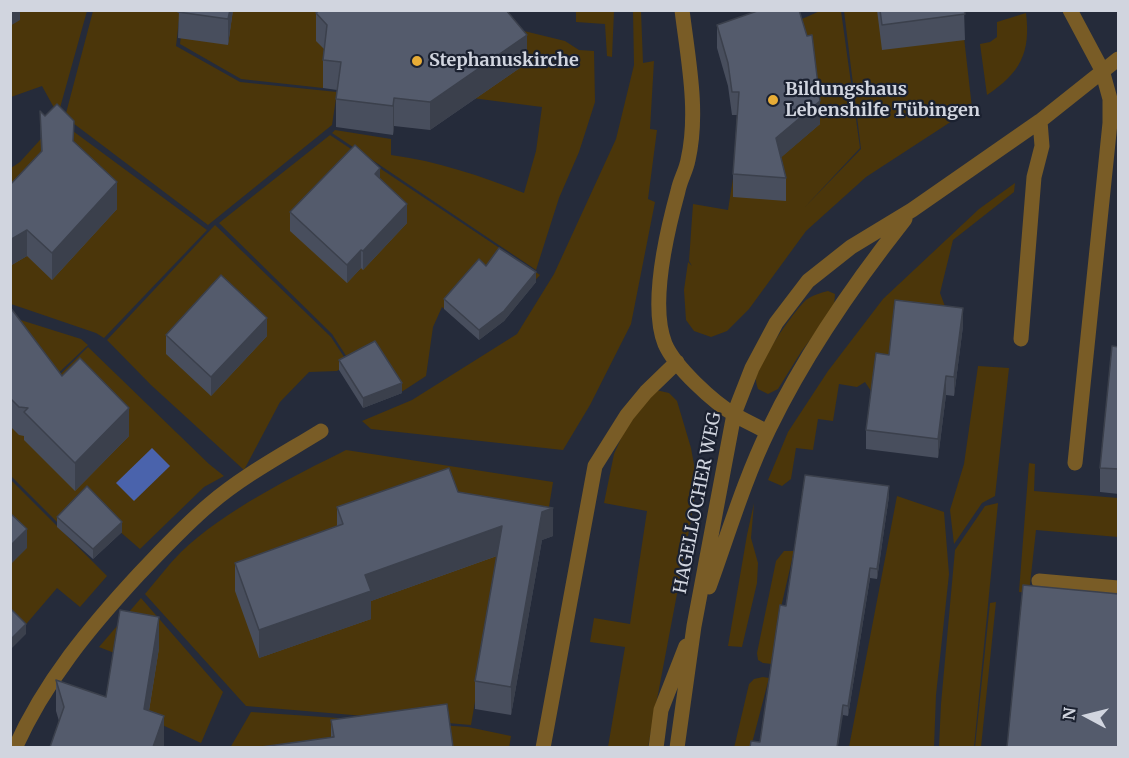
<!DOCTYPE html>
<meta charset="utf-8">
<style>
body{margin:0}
#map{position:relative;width:1129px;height:758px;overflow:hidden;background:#252b3a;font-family:Merriweather,serif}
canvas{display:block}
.frame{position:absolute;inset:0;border:12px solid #d1d5df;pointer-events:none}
.north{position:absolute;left:1057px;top:686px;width:60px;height:60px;-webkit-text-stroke:4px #1b2130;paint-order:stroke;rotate:277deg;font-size:16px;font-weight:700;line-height:24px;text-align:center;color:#d1d5df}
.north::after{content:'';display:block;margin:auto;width:21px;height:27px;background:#d1d5df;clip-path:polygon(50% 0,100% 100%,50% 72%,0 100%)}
</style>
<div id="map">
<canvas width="1129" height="758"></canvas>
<div class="frame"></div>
<div class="north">N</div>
</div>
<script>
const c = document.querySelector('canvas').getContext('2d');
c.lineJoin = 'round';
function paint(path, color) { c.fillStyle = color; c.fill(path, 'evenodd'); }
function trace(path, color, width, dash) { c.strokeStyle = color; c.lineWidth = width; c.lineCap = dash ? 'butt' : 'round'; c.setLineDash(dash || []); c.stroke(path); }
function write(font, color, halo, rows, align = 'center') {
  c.font = font + ' Merriweather,serif'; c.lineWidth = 4.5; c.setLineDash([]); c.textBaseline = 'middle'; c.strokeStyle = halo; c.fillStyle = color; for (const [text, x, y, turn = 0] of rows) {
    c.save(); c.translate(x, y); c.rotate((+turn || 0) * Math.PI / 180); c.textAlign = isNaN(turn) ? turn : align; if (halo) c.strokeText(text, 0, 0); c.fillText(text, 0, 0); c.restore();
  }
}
paint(new Path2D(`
 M11,11H87L58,115L42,86L11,97Z
 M93,11H180L176,46L240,82L337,92L332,125L208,225L65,117Z
 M184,11H333L323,88L241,79L180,44Z
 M576,11H614L612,57L607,56L605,24L576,22Z
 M633,11H641L643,63L654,61L650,129L657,130L648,199L655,202L631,324L590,405L563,450L371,429L362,421L412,400L517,334L554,274L616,139L634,65Z
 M820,11H841L860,148L804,208L861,149L844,11H961L972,108L866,177L806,231L749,309L727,331L711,337L694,331L686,320L684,290L688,262L692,266L689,261L693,204L728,210L734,172L795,22Z
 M1026,13C1031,53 1020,73 987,95L980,44L990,42L997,37V22Z
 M502,22L524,31L565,41L579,50L594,51L595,102L579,152L559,198L536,270L332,133L335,130L391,139V155C437,161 481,176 524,193L536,151L542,107L472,98Z
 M58,120L207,230L104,338L96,333L11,304V168L20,162Z
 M330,135L540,275L501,318L479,336L442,307L433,327L426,376L403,391L363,407L352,365L332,334L219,223Z
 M1015,183L1014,192L953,240L940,293L952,325L889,373L873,394L865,382L857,387L839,384L833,421L818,419L813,450L796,448L791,479L782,486L768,480L788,432L828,371L883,299L979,209Z
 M215,225L331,337L348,363L337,371L309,372L280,402L244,470L151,385L107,340Z
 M828,291L835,294L834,308L801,352L778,389L768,394L758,389C757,386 756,383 756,380C756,365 794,311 806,300C813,295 820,293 828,291Z
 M11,317L81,339L88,345L11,418Z
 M88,347L209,464L224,476L204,487L140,549L118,530L92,557L11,476V423Z
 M978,366L1009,368L995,496L982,503L954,544L950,510L964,464Z
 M656,390L669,393L677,401L691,448L697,481L691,520L648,747H608L625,647L590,642L594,618L630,624L647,511L604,503L614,454L626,427Z
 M346,450L553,482L545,532L505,526L471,725L246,706L145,594C157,580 168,565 181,552C225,510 292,477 346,450Z
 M1029,463L1035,464L1034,491L1118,498V537L1036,530L1029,593L1019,592Z
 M10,479L107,576L80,607L57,588L22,629L11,618Z
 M897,496L944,512L949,574L936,695L934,747H849Z
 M754,503L751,538L758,563L757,583L742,647L728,646L747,535Z
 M998,503L974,747H939L941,704L955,550L985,506Z
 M784,551H794L779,616L772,664L763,663L758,660L757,653L776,561Z
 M141,598L223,692L201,743L115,703L122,656L99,647Z
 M996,602L981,747H975L990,603Z
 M763,677L769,678L751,747L734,748L749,684L754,679Z
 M251,712L468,727L511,736L509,748H230Z`), '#4b360a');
paint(new Path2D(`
 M152,448L170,466L134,501L116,483Z`), '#4a63ac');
trace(new Path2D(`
 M682,10C688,59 699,112 688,160C686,171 680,180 678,191C667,231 649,304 665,344C675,367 713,402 735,415C745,421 757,426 767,432
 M1070,10L1102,70L1110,99V123L1075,463
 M1021,339L1034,177L1042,146L1040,121
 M1039,581L1118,588
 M709,587C728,535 744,480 769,429C805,354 853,285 905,219
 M15,748C45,681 90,627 139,574C162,550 185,525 210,504C244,475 284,454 321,431
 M543,748L595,466L627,415L646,392L677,362
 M656,748L661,710L686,646
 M677,748L694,626L734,414L752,368L776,323L808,281L851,247L912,210L1040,121L1118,59`), '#795c26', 15);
paint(new Path2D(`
 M179,10H233L228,45L178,38Z
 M877,10H964L965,40L882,50Z
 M316,13L527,63L430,130L394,126L393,135L336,127V99L337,90L323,88V60L324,49L316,41Z
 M717,25L820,124L781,157L786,178V201L733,197V174L737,115H732L728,86L717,48Z
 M40,111L74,142L117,209L52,280L27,256L10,266L41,152Z
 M380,179L407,223L363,270L361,268L347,283L290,231V212Z
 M486,266L536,282L504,321L479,340L444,309V299Z
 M10,307L62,376L129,436L75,491L24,440V436L19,435L10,426Z
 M963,326L954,396L946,395L938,458L866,449V430L889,355Z
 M166,335L267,336L211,396L166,354Z
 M1119,347V494L1100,492V468Z
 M339,360L402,393L363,408L339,370Z
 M458,492L553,536L542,540L511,715L475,709V681L497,556L371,601V619L259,658L235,591V563L337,527V507Z
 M889,496L877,579L870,578L848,716L843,715L760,742L786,606Z
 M57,517L122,532L93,559L57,527Z
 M159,648L149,711L164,747L59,721L56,711V680L106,697Z
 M447,704L331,737V720Z`), '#484e5d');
paint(new Path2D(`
 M10,10H20V20L10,26Z
 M230,10H233L228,45V19Z
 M527,35V63L430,130V102Z
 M394,98V126L393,135V106Z
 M820,101V124L776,162V138Z
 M380,168V186L375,174Z
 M117,182V209L52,280V253Z
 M407,204V223L363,270V251Z
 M27,230V256L10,266V240Z
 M361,250V268L347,283V265Z
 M536,272V282L504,321L479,340V330Z
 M963,308V326L954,396V377Z
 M267,318V336L211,396V377Z
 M946,376V395L938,458V439Z
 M402,383V393L363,408V398Z
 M129,408V436L75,491V463Z
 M889,486V496L877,579V569Z
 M553,508V536L542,540L511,715V687L542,512Z
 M122,522V532L93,559V549Z
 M502,526V554L371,601V619L259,658V630L365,575Z
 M27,529V548L10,565V546Z
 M870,568V578L848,716V706Z
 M159,617V648L144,741V709Z
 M26,624V634L10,650V640Z
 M843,705V715L838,747H837Z
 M164,716V747H153Z`), '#3b404c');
const building = new Path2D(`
 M179,10H230L228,19L178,12Z
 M320,10H506L527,35L430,102L394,98L393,106L336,99L341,62L323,60L327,25L316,13Z
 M760,10H799L807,36L812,35L820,101L776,138L786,178L733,174L739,92H732L728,63L717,25Z
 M880,10H964L965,14L882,25Z
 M57,104L74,121L73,141L117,182L52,253L27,230L10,240V185L42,151L40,111L45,116Z
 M355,145L380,168L375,174L407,204L363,251L361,250L347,265L290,212Z
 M499,248L536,272L504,311L479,330L444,299L479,259L486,266Z
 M221,275L267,318L211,377L166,335Z
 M895,300L963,308L954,377L946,376L938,439L866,430L876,353L889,355Z
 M10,307L62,376L80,358L129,408L75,463L24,412L28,408L19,407L10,398Z
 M375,341L402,383L363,398L339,360Z
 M1112,346L1119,347V469L1100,468Z
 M449,468L458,492L553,508L542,512L511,687L475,681L502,526L365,575L371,591L259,630L235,563L343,524L337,507Z
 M805,475L889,486L877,569L870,568L848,706L843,705L837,747H750L751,741L760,742L780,605L786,606Z
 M87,486L122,522L93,549L57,517Z
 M10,513L27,529L10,546Z
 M1023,585L1119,594V747H1007Z
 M10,608L26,624L10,640Z
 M120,610L159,617L144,709L164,716L153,747H50L64,707L56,680L106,697Z
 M447,704L453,747H261L334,737L331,720Z`);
paint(building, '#545b6c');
trace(building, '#3b404c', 1.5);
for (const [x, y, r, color] of [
 [417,61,6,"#e7ac36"],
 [773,100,6,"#e7ac36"]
]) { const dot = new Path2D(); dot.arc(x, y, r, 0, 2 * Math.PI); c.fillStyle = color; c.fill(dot); trace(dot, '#1b2130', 2); }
write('bold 18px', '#d1d5df', '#1b2130', [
 ["Stephanuskirche",429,61],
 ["Bildungshaus",785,90],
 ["Lebenshilfe Tübingen",785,111]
], 'left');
write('18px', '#d1d5df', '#1b2130', [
 ["HAGELLOCHER WEG",698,503,-79]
]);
</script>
